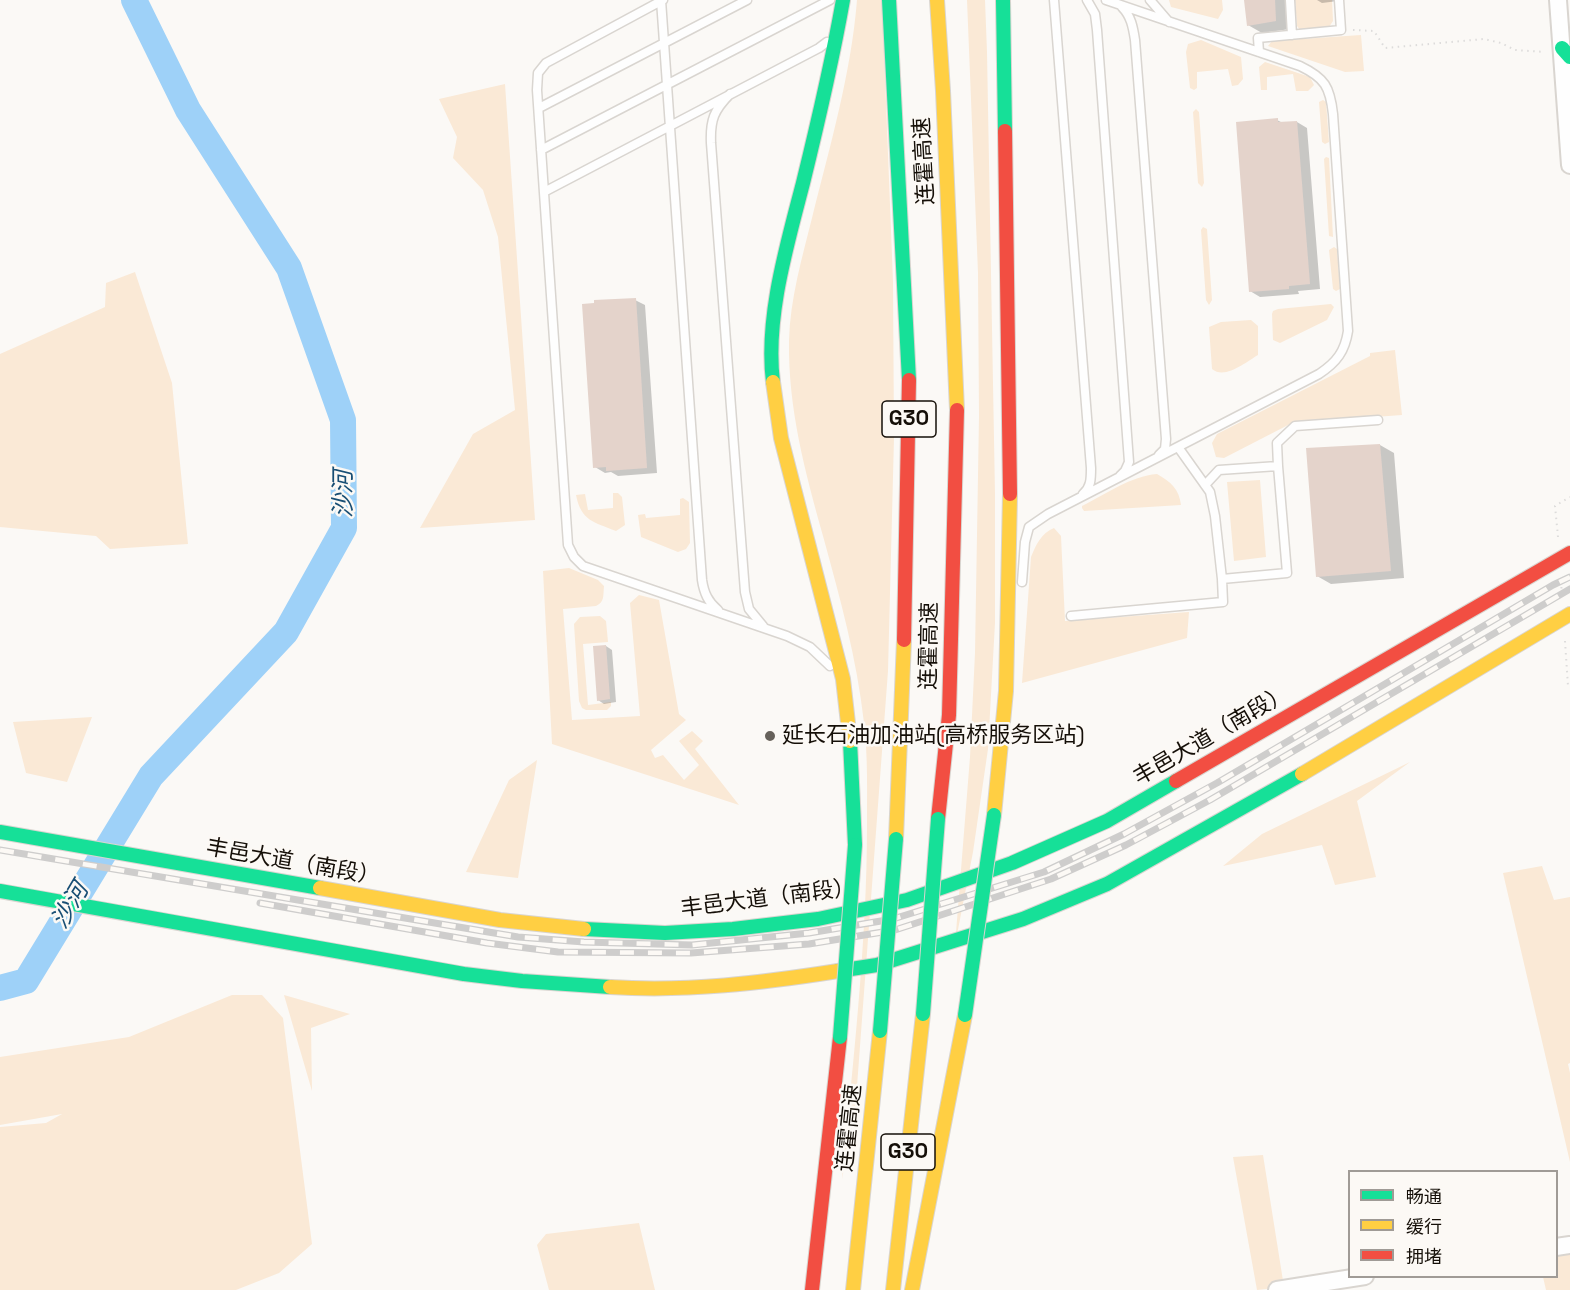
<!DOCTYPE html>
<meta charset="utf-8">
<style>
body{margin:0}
#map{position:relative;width:1570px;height:1290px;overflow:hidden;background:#fbf9f6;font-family:"Space Grotesk","Noto Sans SC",sans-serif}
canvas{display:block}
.legend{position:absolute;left:1348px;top:1170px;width:210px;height:108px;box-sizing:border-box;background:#fcf9f5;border:2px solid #a09b96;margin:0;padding:8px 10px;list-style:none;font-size:18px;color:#150f08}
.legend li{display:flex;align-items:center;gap:12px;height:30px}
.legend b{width:30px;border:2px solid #a09b96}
</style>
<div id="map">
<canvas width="1570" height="1290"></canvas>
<ul class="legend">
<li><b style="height:8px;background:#16e098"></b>畅通</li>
<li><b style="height:8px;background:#ffcf43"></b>缓行</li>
<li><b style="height:8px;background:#f24e42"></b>拥堵</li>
</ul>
</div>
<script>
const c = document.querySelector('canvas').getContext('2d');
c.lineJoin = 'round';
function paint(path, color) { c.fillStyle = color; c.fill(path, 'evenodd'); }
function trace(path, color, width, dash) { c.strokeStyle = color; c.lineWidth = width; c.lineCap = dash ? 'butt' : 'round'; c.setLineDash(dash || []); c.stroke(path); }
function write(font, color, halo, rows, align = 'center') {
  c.font = font + ' "Space Grotesk","Noto Sans SC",sans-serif'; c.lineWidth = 5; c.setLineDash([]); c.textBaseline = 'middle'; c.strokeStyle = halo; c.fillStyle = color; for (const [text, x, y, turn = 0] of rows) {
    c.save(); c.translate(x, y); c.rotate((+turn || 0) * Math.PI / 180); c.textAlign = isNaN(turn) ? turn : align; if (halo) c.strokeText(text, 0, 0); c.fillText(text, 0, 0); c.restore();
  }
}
paint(new Path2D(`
 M857,0H882L893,282L894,438L888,671L855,1113L842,1179C853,1061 867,943 867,825C867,792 868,757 864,723C857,659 840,598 823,536C805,471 788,409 789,341C790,299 802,258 812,218C830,146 851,74 857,0Z
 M967,0H985L987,52L995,494V623L988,749L973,852L955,945L970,757L975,653L979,416L978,273Z
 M1169,0H1222L1223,10L1218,19L1171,7Z
 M1295,0H1332L1333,21L1329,27L1300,30L1297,26Z
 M1361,35L1364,71L1345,72L1268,46L1272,41Z
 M1201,40L1241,57L1243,79L1238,85L1232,86L1228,69L1197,72V88L1194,90L1190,88L1186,52L1188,44Z
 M1265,62L1310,77L1314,85L1308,91H1296L1293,74L1267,77V90H1261L1259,67Z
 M505,84L535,520L420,528L473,434L515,410L498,237L483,190L453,158L457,137L439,99Z
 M1323,100L1326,102L1329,142L1325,144L1322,142L1319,102Z
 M1196,109L1199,112L1204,183L1202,187L1198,183L1193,112Z
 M1326,157L1329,158L1333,237L1329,236L1324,159Z
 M1203,227L1207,229L1212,300L1209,305L1206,300L1201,230Z
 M1334,247L1337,249L1340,289L1336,291L1333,289L1329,250Z
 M135,272L172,383L188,544L110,549L96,536L0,527V354L105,307L106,283Z
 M1331,304L1334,307L1327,320L1280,343L1273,340L1272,314L1273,311L1278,309Z
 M1251,320L1258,326V355C1246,362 1225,380 1212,369L1209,327L1221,322Z
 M1395,350L1402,415L1292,423L1224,458L1216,457L1212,443L1217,434L1370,356V353Z
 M1157,474C1171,482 1179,489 1181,505L1084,511L1082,508V506C1106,494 1131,476 1157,474Z
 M1260,480L1266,557L1234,561L1227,482Z
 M613,493H618L622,497L625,525L616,531C594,522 581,521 576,495L585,494L588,510L613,508Z
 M683,498L689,502L690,543L686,549L678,552L641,537L638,515L645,514L646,518L680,515V499Z
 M1054,528L1061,536L1065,621L1189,612L1187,638L1022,683L1031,557C1036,545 1041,533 1054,528Z
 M569,568L598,580L604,586C603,595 605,602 596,606L563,609L572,720L640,716L630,603L639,595L659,600L679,714L686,720L651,750L655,758L663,755L684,780L699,765L679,741L692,731L703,741L695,749L739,805L552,744L543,571Z
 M600,616L606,621L608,642L583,644L588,705L611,702V706L607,710H586L582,708L579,701L574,624L580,617Z
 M92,717L67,782L26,773L13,722Z
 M537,760L518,878L466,872L509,780Z
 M1410,762L1357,801L1376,877L1335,885L1322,845L1223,866L1262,834Z
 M1542,866L1554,900L1570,897V1063L1568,1064L1570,1073V1162L1503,873Z
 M232,995H262L283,1018L312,1244L279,1273L236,1290H0V1127L46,1123L62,1114L0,1125V1057L129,1037Z
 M284,995L350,1014L311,1028L312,1091Z
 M1263,1155L1284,1287L1257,1290L1233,1157Z
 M639,1223L655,1290H549L537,1245L546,1234Z
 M1570,1254V1290H1546L1543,1277L1556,1276L1557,1256Z`), '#fae9d6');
paint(new Path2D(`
 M1246,0H1287L1290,29L1262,33L1248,25Z
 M1317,0H1338V1L1322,3Z
 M1277,120L1283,123L1297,122L1307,128L1320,289L1298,291L1299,294L1260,297L1250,291Z
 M635,300L645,305L657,473L618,476L611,472L605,473L595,467Z
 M1380,445L1394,453L1404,578L1331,584L1317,576Z
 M606,646L612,650L616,702L604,704L598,700Z`), '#0003');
trace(new Path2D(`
 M0,988L26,981L151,776L286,632L344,528L343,420L289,268L188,110L134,0`), '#9ed1f8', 26);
paint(new Path2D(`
 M1244,0H1275L1276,21L1247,26Z
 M1278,118V122L1297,121L1310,284L1289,286V289L1249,292L1236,122Z
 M636,298L647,468L606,471V467L593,468L582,304L594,303V300Z
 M1380,444L1391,571L1316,577L1306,448Z
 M606,645L610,699L597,701L593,646Z`), '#e4d3cb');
const lane = new Path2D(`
 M661,0L702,580C704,593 708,602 718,610
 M663,0L546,63L538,73L537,90L568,545L574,557L583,566L787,636L810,647L830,666
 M1054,0L1091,468C1091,479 1091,487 1083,494
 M1087,0L1095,14L1097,30L1129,462L1125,471L1120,476
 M1150,0L1169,22
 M1290,0L1292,35
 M1122,7C1131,16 1133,27 1135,40L1166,439L1165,449L1159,455
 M1259,52L1258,38L1341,30L1339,0
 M730,94C714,110 710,120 711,143L745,592L749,609L763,626
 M539,108L747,0
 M541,150L830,0
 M544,192L819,48L827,42
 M1178,447L1210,492L1215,516L1222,579L1287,573L1278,466L1219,470L1205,485
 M1278,466L1277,443L1295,426L1378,420
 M1022,582L1025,542L1029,527L1048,514L1319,374C1337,362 1345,351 1348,331L1333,114C1330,87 1325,78 1300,66L1106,0
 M1071,616L1223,602L1222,579`);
const street = new Path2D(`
 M1558,0L1570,165
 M1556,1247L1570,1245
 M1277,1290L1365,1276`);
const fast = new Path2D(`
 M889,0L909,380
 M1003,0L1005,131
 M1562,48L1570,57
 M773,382C765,318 787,245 803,183C818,122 832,62 843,0
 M850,741L855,845
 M0,832L320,888
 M0,891L464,974L522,981L610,987
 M584,929L665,933L733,929L818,919L907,900L1012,863L1107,821L1176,781
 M838,971L877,965L1023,919L1107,884L1302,774`);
const slow = new Path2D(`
 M937,0L943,91L957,410
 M773,382L781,438L843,679L850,741
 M1302,774L1570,614
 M994,815L1006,691L1010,494
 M896,839L904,640
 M320,888L500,920L584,929
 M610,987C687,992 762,983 838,971
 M853,1290L880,1031
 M893,1290L923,1014
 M912,1290L965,1015`);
const jam = new Path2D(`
 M1005,131L1010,494
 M904,640L909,380
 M1176,781L1570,553
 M938,819L949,715L957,410
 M812,1290L840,1037`);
trace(lane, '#d9d5d0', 11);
trace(street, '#d9d5d0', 20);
trace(fast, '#d9d5d0', 16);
trace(slow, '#d9d5d0', 16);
trace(jam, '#d9d5d0', 16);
trace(new Path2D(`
 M1353,30L1374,31L1385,48L1484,39L1501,43L1515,50L1545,52
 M1558,537L1555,506L1570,497
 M1561,581L1562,596
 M1565,641L1568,686L1570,685`), '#dddcdb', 2, [1.5, 4.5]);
trace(lane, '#fefefe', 8);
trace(street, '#fefefe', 16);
trace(fast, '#16e098', 14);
trace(slow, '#ffcf43', 14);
trace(jam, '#f24e42', 14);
const rail = new Path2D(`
 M0,850L518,937L584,942L692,945L809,933L893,919L1044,872L1124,834L1217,783L1553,585L1570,577
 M260,903L487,943L558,952L691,953L809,944L895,930L1051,879L1126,845L1210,800L1570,589`);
trace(rail, '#cecdcc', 7);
trace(rail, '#fcf9f5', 4.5, [14]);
const fastBridge = new Path2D(`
 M923,1014L938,819
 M965,1015L994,815
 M880,1031L896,839
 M840,1037L855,845`);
trace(fastBridge, '#d9d5d0', 16, []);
trace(fastBridge, '#16e098', 14);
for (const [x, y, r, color] of [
 [770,736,6,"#66615b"]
]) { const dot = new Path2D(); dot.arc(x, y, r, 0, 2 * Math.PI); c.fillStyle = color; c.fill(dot); trace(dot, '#fcf9f5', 2); }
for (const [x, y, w] of [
 [909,419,54],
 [908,1152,54]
]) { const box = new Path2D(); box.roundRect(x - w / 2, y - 18, w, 36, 4.5); c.fillStyle = '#fcf9f5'; c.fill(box); trace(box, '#150f08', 1.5); }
write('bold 21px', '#150f08', null, [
 ["G30",909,419],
 ["G30",908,1152]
]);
write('22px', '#150f08', '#fcf9f5', [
 ["连霍高速",925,161,-93],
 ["连霍高速",930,646,-89],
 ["丰邑大道（南段）",1212,736,-30],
 ["丰邑大道（南段）",293,863,10],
 ["丰邑大道（南段）",768,899,-7],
 ["连霍高速",850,1128,-84]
]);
write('22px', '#150f08', '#fcf9f5', [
 ["延长石油加油站(高桥服务区站)",782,736]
], 'left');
write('italic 24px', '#184e74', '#fcf9f5', [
 ["沙河",344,494,-90],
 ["沙河",71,906,-59]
]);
</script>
